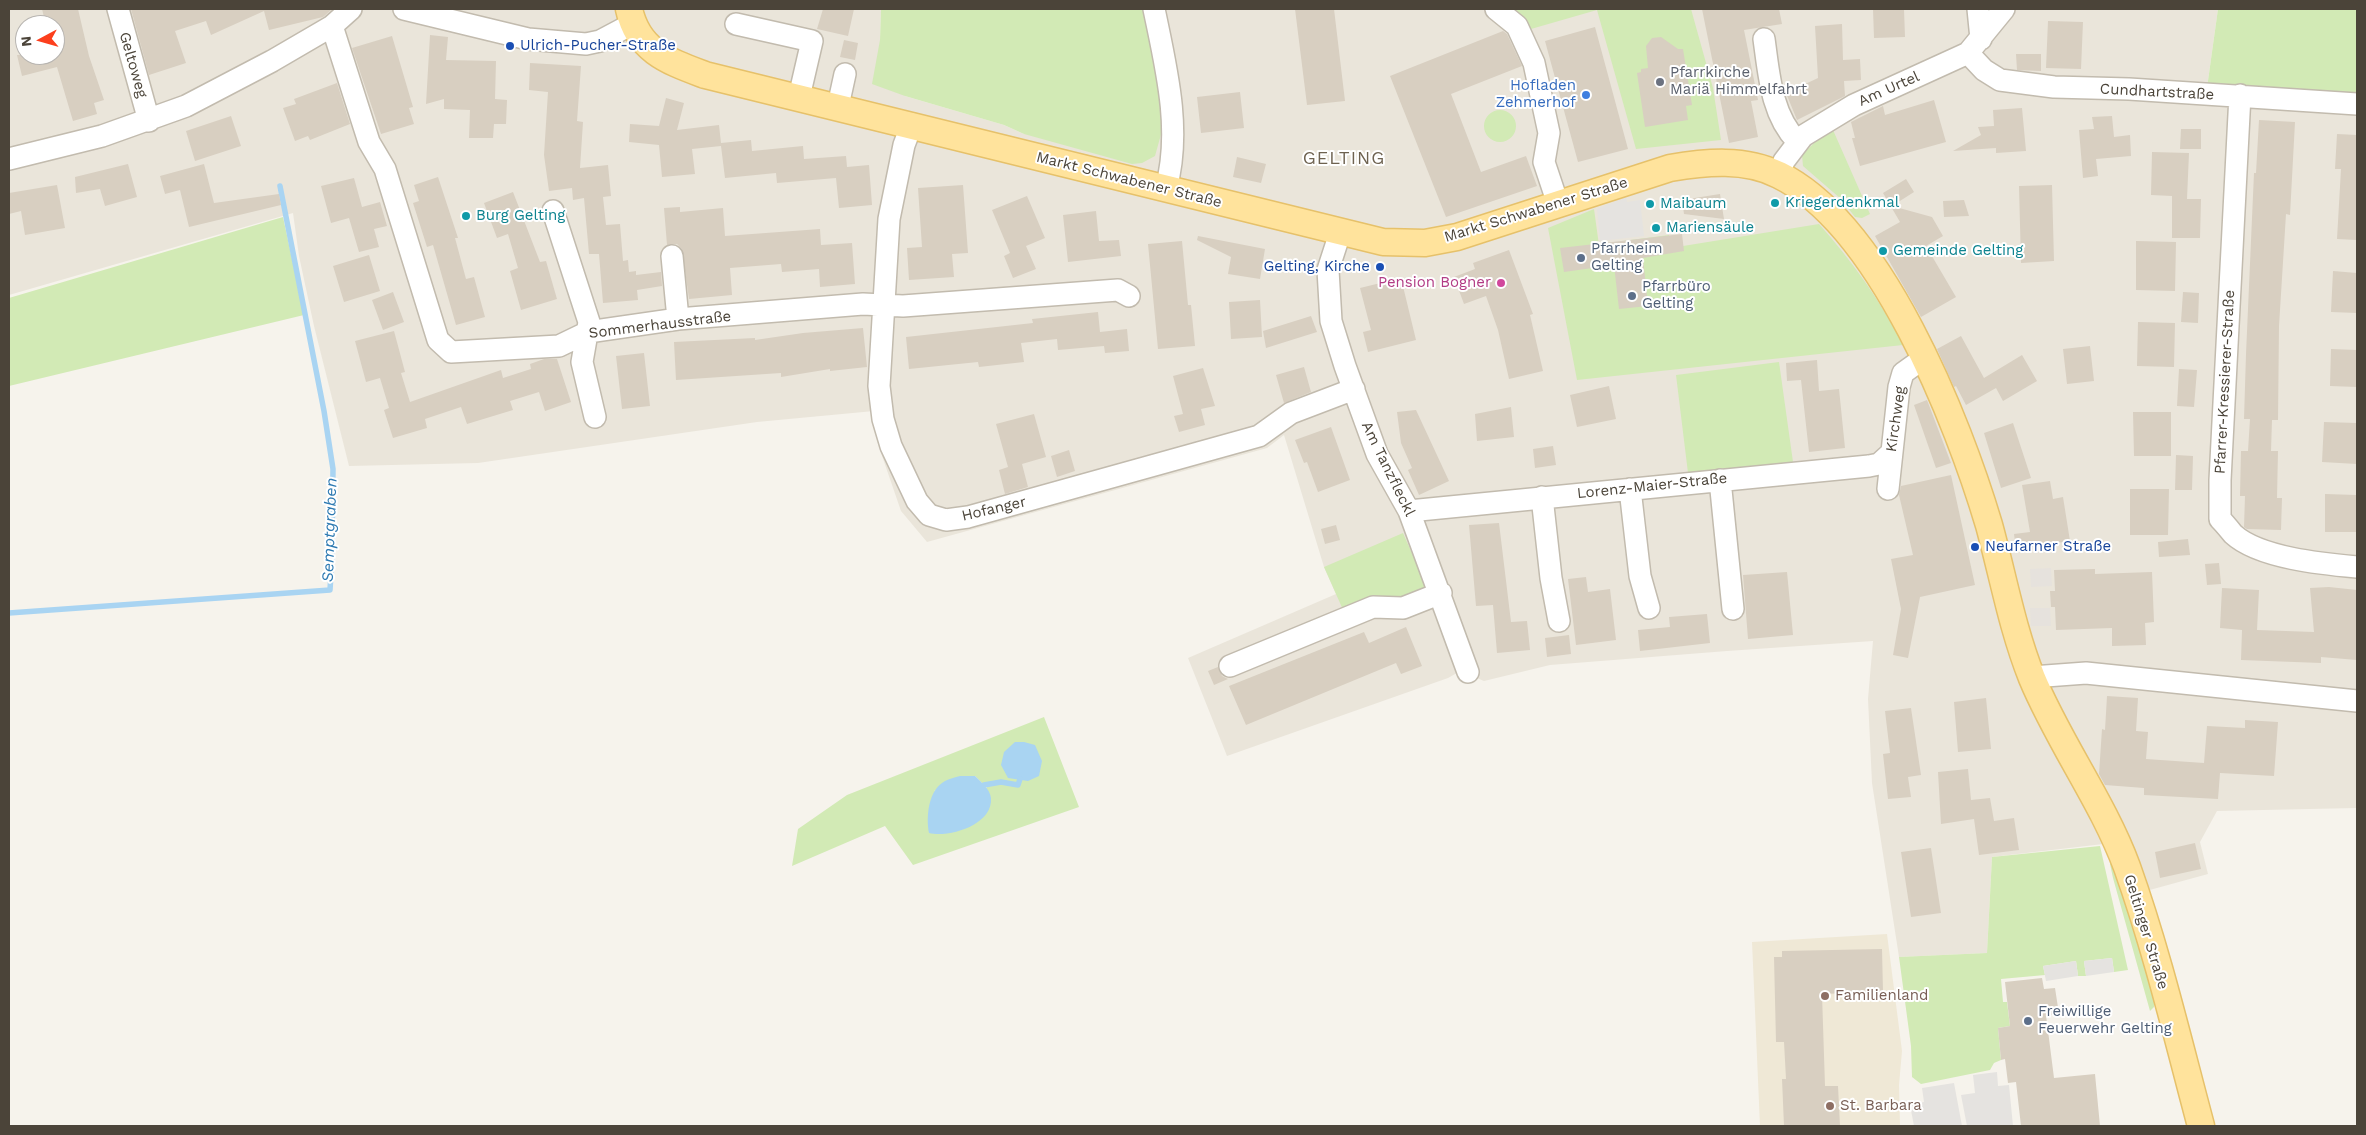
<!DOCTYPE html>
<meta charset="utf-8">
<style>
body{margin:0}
#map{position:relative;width:2366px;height:1135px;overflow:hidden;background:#f6f3ec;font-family:"Work Sans",sans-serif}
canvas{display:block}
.frame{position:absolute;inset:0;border:10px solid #4b4439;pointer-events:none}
.north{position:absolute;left:15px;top:15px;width:50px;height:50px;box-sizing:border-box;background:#fff;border:1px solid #b7b4b0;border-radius:50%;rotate:264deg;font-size:14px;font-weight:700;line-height:20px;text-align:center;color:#4b4439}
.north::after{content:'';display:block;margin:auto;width:18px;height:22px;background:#fc3f1d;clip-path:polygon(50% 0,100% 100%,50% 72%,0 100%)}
</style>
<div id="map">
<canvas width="2366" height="1135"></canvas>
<div class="frame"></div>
<div class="north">N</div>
</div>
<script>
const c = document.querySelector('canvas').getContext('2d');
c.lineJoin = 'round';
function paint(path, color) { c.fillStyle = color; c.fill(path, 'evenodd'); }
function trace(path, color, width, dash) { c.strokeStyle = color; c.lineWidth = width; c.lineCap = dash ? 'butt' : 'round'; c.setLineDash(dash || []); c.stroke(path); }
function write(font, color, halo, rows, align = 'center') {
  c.font = font + ' "Work Sans",sans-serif'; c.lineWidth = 4; c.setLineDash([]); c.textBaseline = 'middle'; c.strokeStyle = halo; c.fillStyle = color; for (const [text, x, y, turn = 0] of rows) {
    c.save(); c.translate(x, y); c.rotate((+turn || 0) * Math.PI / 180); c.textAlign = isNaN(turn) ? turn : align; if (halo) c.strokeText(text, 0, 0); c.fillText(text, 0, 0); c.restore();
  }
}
paint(new Path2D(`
 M9,9H881L880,40L905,96L1004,125L1024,134L1145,9H2218L2206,95L2357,111L2356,808L2217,811L2200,842L2208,874L2146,891L2129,841L1992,857L1987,953L1899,957L1872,783L1868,699L1873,641L1727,651L1550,665L1484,681L1472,676L1464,669L1448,678L1227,756L1188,658L1336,594L1324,567L1284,435L1267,448L927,542L901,511L880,450L874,411L757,422L478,463L349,466L314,326L299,256L293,213L9,295ZM25,25H55V55H25Z`), '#eae5da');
paint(new Path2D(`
 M2051,568L2052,586L2031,587L2030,569Z
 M2030,608H2050L2051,626H2031Z`), '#e6e2dd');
paint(new Path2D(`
 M1887,934L1902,1051L1899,1085L1900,1126H1760L1752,942Z`), '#efe8d6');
paint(new Path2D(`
 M881,9H1145L1165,120L1155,156L1142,163L1132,164L1024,134L1004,125L905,96L872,84L880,40Z
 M1506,9H1691L1713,88L1721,140L1636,149L1597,10L1531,29Z
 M2218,9H2357V96L2302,89L2237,86L2206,95Z
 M1484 126a16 16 0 1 1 32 0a16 16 0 1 1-32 0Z
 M1833,130L1870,214L1862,218L1855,217L1841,199L1803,166L1802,155L1815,142Z
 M1594,209L1602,267L1626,264L1623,241L1669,235L1671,252L1683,246L1819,224C1852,261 1880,300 1903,345L1577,380L1548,228Z
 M283,217L304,315L9,386V298Z
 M1779,362L1793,462L1688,473L1676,375Z
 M1403,533L1429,592L1344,612L1324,567Z
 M1044,717L1079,807L913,865L885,826L792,866L798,829L847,795ZM975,776L987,788L934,791Z
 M2100,846L2128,970L2114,972L2112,958L2084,961L2086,976H2078L2076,961L2043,966L2045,975L2001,979L2003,1002H2007L2010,1026L1998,1028L2001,1060L1994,1063L1990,1070L1921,1084L1912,1077L1911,1046L1899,957L1987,953L1992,857Z
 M2112,863H2116L2155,1001L2154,1007L2150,1011L2113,878L2110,864Z`), '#d2eab5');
paint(new Path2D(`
 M1626,197L1627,202L1640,200L1644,236L1600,241L1597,209Z
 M2112,958L2114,972L2086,976L2084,961Z
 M2076,961L2078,976L2046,981L2043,966Z
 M1997,1072L1998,1086L2009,1085L2013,1126H1967L1961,1095L1975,1093L1973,1075Z
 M1954,1083L1962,1126H1914L1910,1105L1924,1102L1922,1088Z`), '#e5e3e0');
paint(new Path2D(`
 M1015,742H1024L1035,745L1042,761L1039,776L1028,781L1008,778L1001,765L1004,752Z
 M960,776H975C981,782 990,789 991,798C993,825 949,838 929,833C926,817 928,790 945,781C949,779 955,777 960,776Z`), '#a9d4f2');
trace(new Path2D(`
 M9,613L330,590L332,557L333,469L324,411L280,186
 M984,785L1001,782L1018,785L1020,779`), '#a9d4f2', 5.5);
paint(new Path2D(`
 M42,9H78L89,56L104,100L94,103L97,114L73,121L57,67L22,76L17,55H55V25H46Z
 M131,9H331V10L323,17L269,30L264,11L211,35L206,21L175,31L186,63L149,75Z
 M823,9H854L848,36L817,29Z
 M1295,9H1334L1345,101L1307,105Z
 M1702,9H1779L1782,24L1744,30L1758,100L1751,101L1758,137L1729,143Z
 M1873,9H1904L1905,37L1874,38Z
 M2048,21L2083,22L2081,69L2046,68Z
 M1842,24L1843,60L1860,59L1861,80L1844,81L1845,96L1797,120L1786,93L1818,78L1815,26Z
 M1595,27L1628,149L1578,162L1545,41Z
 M1503,31L1507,34L1522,66L1451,94L1481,172L1526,156L1537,186L1446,217L1390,76Z
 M430,35L448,37L446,60L496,61L495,99L507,100L506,124H494L493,138H469L470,110L444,109V99L426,104Z
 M392,36L413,107L409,108L414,124L381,134L352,48Z
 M1661,37L1678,49H1683L1692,105L1686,106L1688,120L1645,127L1637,73L1641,72V69L1648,68L1646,46L1652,38Z
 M844,40L858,43L855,60L840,57Z
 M2016,54H2041V71L2017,70Z
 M530,63L581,66L577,121L583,122L580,168L608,165L611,196L603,197L606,225L620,224L623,261L628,260L629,272L636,271V275L661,272L662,286L637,290L638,300L603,303L599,254H589L584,198L573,200L572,188L549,191L544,155L548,92L529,90Z
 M337,83L350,124L310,140L308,136L295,141L283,108L296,104L294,99Z
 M1240,92L1244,128L1201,133L1197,97Z
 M666,98L684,103L677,130L719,125L721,143L751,140L752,151L803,146L804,159L846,156L847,167L869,165L872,205L839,208L836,178L777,183L776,173L725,178L721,146L692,149L695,174L662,177L659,145L629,142L630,124L659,126Z
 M1934,100L1946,142L1860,166L1852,138H1855L1851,122L1883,106L1885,115Z
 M2022,108L2026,151L1996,153V148L1953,151L1981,135L1978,127L1994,126L1993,110Z
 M231,116L241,146L195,161L186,131Z
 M2112,116L2114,137L2130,135L2131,156L2096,159L2098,176L2083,178L2079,130L2094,129L2092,117Z
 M2259,120L2295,122L2290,215L2286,214L2279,326L2278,420H2272L2271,451H2278L2277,498H2282L2281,530L2247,529L2244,527L2245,496H2240L2241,451H2248L2250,419H2244L2246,354L2254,173H2256Z
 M2181,129H2201V149H2180Z
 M2337,134L2357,135V240L2337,239L2341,169H2335Z
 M2152,152L2189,153L2187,199H2201L2200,238H2172V196L2151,195Z
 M1237,157L1266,164L1261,183L1233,177Z
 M128,164L137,197L105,206L100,189L76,193L75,177Z
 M204,164L214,203L279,194L281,205L189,227L180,190L165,194L160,176Z
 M438,177L458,238H455L466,279L474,277L485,317L456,325L433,245L427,247L413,203L419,201L414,185Z
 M354,178L362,207L380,202L387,226L374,229L379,247L359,252L349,218L331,223L321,186Z
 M1906,179L1914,192L1892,206L1932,217L1943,236L1926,246L1956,297L1921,317L1875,236L1900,222L1883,193Z
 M57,185L65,228L25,235L21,211L9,214V193Z
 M963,185L968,253L952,254L954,277L909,280L907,248L922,247L918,188Z
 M2052,185L2054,261L2021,263L2019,186Z
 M513,192L540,262L546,261L557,299L521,310L510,271L518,268L508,234L497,238L484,203Z
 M1720,194L1724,219L1684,214L1682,200Z
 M1027,196L1045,238L1026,246L1036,269L1013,278L1004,256L1010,253L992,210Z
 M1964,200L1969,216L1944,217L1943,201Z
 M680,207V212L723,208L725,236L820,229L821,245L852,243L855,284L820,287L819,269L782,272L781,264L730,268L732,295L689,299L682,249L677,244L667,245L664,208Z
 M1096,211L1099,241L1119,240L1121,256L1068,262L1063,215Z
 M1682,234L1684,251L1643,258L1648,306L1619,309L1614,265L1564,272L1560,248Z
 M1198,236L1265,249L1260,279L1228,274L1231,257L1197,240Z
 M1182,241L1188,305H1191L1195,346L1158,349L1148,244Z
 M2136,241L2176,242L2175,291L2136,290Z
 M1509,250L1533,314L1530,315L1543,371L1509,379L1498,330L1486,296L1464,304L1454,277L1475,269L1473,263Z
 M369,255L380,291L344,302L333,266Z
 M2333,271L2357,273V313L2331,312Z
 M1401,278L1416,340L1368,352L1363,332L1371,330L1360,288Z
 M393,292L404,322L383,330L372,300Z
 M2183,292L2199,293L2198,323L2181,322Z
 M1260,300L1262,337L1231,339L1229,302Z
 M1098,312L1100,332L1127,329L1129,351L1105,353L1104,346L1058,350L1057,339L1021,343L1024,362L979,367L978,362L909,369L906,337L1033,323L1032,319Z
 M1311,316L1317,332L1266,348L1263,331Z
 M2138,322L2175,323L2174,367L2137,366Z
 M863,328L867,367L830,371V369L781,377V373L676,380L674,342L755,338V340L803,333Z
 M394,331L405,372L401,373L410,402L501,370L503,378L531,369L530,364L544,359H557L571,402L545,411L539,392L510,401L513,410L467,424L461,407L425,419L427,428L393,438L384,410L389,408L380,378L366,382L355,341Z
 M1961,336L1984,378L2022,355L2037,381L2003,401L1996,388L1966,405L1956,386L1954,387L1937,349Z
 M2090,346L2094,381L2067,384L2063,349Z
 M2331,349L2357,350V387L2330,386Z
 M644,353L650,406L622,409L616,356Z
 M1817,360L1819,391L1839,389L1845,448L1809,452L1801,380L1787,381L1786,363Z
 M1304,367L1311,392L1284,403L1276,375Z
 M1203,368L1215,406L1201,409L1205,425L1179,432L1174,416L1183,414L1173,376Z
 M2179,369L2197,370L2194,407L2177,406Z
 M1609,386L1616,419L1577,427L1570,395Z
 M1927,400L1951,463L1936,468L1914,405Z
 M1511,407L1514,437L1477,441L1475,414Z
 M1416,410L1449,481L1419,495L1408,470L1412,468L1401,443L1397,412Z
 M2133,412H2171V456H2134Z
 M1034,414L1046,457L1022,464L1028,487L1005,494L999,470L1008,467L996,424Z
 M2324,422L2357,423V464L2322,462Z
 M2013,423L2031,478L2001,488L1984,433Z
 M1331,427L1350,480L1318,492L1307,462L1304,463L1295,440Z
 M1553,446L1556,465L1535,468L1533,449Z
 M1069,450L1075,471L1057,477L1051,456Z
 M2176,455L2193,456L2192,490H2175Z
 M1951,475L1975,585L1920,597L1908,658L1893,655L1901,609L1891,559L1913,555L1899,495L1901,486Z
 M2050,481L2053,499L2063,497L2070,541L2016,549L2014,534L2030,532L2022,485Z
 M2130,489H2169L2168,535H2130Z
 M2325,494L2357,495V532H2325Z
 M1499,523L1511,622L1527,621L1530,650L1497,653L1493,605L1476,606L1469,525Z
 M1336,525L1340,540L1325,544L1321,529Z
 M2188,539L2190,555L2159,557L2158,542Z
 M2219,563L2221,584L2207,585L2205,564Z
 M2095,569V574L2152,572L2154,622L2145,623L2146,645L2112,646V628L2056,630L2055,607H2051L2050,591H2055L2054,570Z
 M1787,572L1793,635L1748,639L1743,575Z
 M1586,577L1588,592L1610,589L1616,640L1576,645L1568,579Z
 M2329,587L2357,590V660L2321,657V663L2241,660L2242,630L2220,628L2222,588L2259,590L2257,630L2314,632L2310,588Z
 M1707,614L1710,643L1640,651L1638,630L1670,627L1669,617Z
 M1406,627L1422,666L1401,674L1396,663L1246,725L1229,686L1364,632L1369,643Z
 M1569,635L1571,654L1547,657L1545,638Z
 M1218,667L1222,676L1228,679L1214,685L1208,671Z
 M2107,696L2138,698L2136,731L2148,732L2146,759L2204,763L2207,726L2245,728V720L2278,722L2274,776L2220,773L2218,799L2144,795V788L2105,785L2099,774L2102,729L2105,730Z
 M1986,698L1991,749L1958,752L1954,702Z
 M1911,708L1921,775L1908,777L1911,797L1888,799L1883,754L1890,753L1885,711Z
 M1968,769L1971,800L1990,798L1994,821L2014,818L2019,850L1979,855L1974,819L1941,824L1938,772Z
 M2195,843L2201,869L2160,878L2155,852Z
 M1931,848L1941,913L1911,917L1901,852Z
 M1882,949L1883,992L1822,994L1825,1086H1838L1840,1126H1784L1782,1079H1786L1784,1042H1776L1774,957H1782V951Z
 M2042,978L2044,989L2055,988L2059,1014L2046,1015L2054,1078L2095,1074L2100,1126H2021L2016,1082L2008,1083L2005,1059L2001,1060L1998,1028L2010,1026L2005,982Z`), '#d8cfc1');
const minor = new Path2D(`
 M118,9L149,121
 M404,9L528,39L586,44L600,41L632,24
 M1154,9C1166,67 1182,130 1166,188
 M1496,9L1517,26L1534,63L1549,133L1544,162L1558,204
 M1978,9L1981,39
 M736,24L812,41L799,97
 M332,26L369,142L385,169L438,340L451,352L559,346L588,332L678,319L863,304L903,306L1118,290L1129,296
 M1764,39C1769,74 1771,114 1797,141
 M1968,53L1984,70L2000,80L2054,87L2129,89L2357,104
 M2240,95L2220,480V519C2225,524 2229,529 2233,534C2259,558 2323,564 2357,567
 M838,106L845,74
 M912,124L904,145L889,219L879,386L883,419L891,446L917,501L929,515L946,520L968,517L1259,436L1291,413L1354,389
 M9,159L102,136L186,106L272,61L332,26L351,9
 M1779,175L1784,161L1803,136L1854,105L1968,53L2004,9
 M553,211L589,322L582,362L595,417
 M1340,233L1328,270L1331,321L1345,366L1377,454L1409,511L1468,672
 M672,256L678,319
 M1720,480L1733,609
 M1630,489L1640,576L1649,608
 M1888,489L1899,387L1903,373L1924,358
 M1542,497L1551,578L1559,621
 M1409,511L1869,466L1879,464L1891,453
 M1230,666L1373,607L1403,608L1441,593
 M2032,677L2086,673L2357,701`);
const major = new Path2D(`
 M629,9C638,51 668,61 705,75L1383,242L1425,243L1457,237L1670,168C1706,162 1745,158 1779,175C1881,225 1958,421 1989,525C2003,576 2012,628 2032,678C2059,743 2103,802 2127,867C2157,951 2178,1040 2201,1126`);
trace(minor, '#c2bbae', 24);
trace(major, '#e6c16a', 29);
trace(minor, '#fff', 21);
trace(major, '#ffe39c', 26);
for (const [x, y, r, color] of [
 [510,46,5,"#1a4fb4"],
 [1660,82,5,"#6b7280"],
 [1586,95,5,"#3f7fe0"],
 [1775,203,5,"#0f9aa8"],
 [1650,204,5,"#0f9aa8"],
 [466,216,5,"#0f9aa8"],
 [1656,228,5,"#0f9aa8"],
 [1883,251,5,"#0f9aa8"],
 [1581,258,5,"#5c6f8a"],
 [1380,267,5,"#1a4fb4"],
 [1501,283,5,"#d1479c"],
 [1632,296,5,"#5c6f8a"],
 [1975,547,5,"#1a4fb4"],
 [1825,996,5,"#8d6e63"],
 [2028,1021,5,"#5c6f8a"],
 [1830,1106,5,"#8d6e63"]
]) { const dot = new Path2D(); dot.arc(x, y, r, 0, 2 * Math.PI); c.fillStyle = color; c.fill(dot); trace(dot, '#fff', 2); }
write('15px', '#164399', '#fff', [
 ["Ulrich-Pucher-Straße",520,46],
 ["Gelting, Kirche",1370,267,"right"],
 ["Neufarner Straße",1985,547]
], 'left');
write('15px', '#4b4439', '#fff', [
 ["Geltoweg",133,65,74],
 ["Am Urtel",1889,89,-24],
 ["Cundhartstraße",2157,92,3],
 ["Markt Schwabener Straße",1129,180,14],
 ["Markt Schwabener Straße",1536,210,-17],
 ["Sommerhausstraße",660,325,-7],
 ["Pfarrer-Kressierer-Straße",2225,382,-87],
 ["Kirchweg",1896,419,-82],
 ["Am Tanzfleckl",1388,469,64],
 ["Lorenz-Maier-Straße",1652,486,-6],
 ["Hofanger",994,509,-13],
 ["Geltinger Straße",2146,932,73]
]);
write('15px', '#5b616d', '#fff', [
 ["Pfarrkirche",1670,73],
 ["Mariä Himmelfahrt",1670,90]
], 'left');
write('15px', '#366cbe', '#fff', [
 ["Hofladen",1576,86],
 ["Zehmerhof",1576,103]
], 'right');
write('15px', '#0d838f', '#fff', [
 ["Kriegerdenkmal",1785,203],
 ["Maibaum",1660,204],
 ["Burg Gelting",476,216],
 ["Mariensäule",1666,228],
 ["Gemeinde Gelting",1893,251]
], 'left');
write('15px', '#4e5e75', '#fff', [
 ["Pfarrheim",1591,249],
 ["Gelting",1591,266],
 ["Pfarrbüro",1642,287],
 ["Gelting",1642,304],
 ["Freiwillige",2038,1012],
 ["Feuerwehr Gelting",2038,1029]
], 'left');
write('15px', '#b23c85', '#fff', [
 ["Pension Bogner",1491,283]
], 'right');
write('15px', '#785e54', '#fff', [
 ["Familienland",1835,996],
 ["St. Barbara",1840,1106]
], 'left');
write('italic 16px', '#2e7ab2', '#fff', [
 ["Semptgraben",330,530,-88]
]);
c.letterSpacing = '1px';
write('18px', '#6e6250', '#fff', [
 ["GELTING",1344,159]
]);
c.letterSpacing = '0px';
</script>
